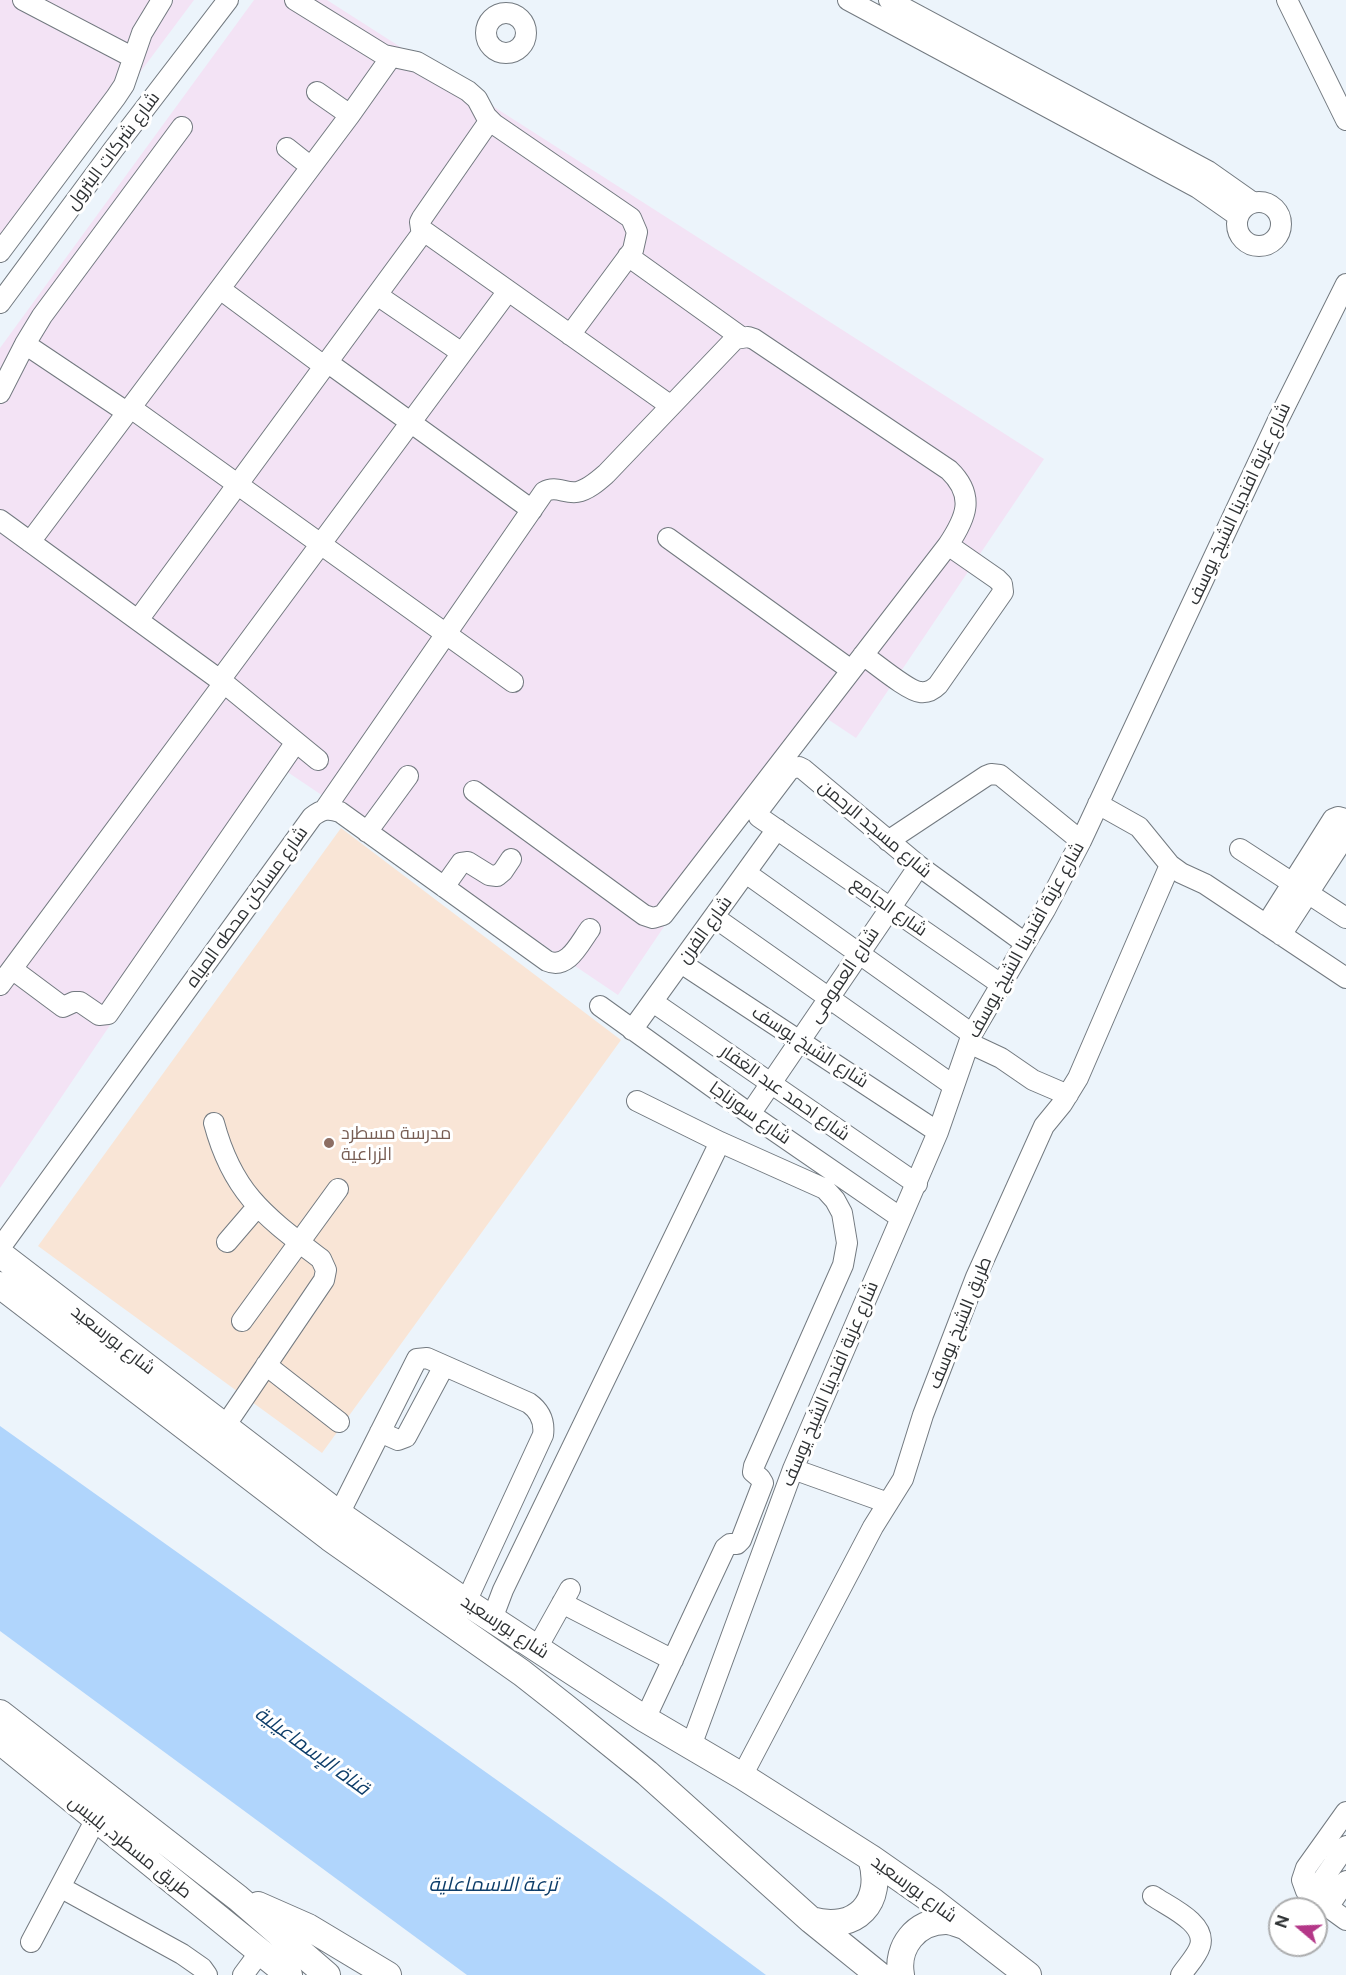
<!DOCTYPE html>
<meta charset="utf-8">
<style>
body{margin:0}
#map{position:relative;width:1346px;height:1975px;overflow:hidden;background:#ecf4fb;font-family:"Public Sans",sans-serif}
canvas{display:block}
.north{position:absolute;left:1268px;top:1897px;width:60px;height:60px;box-sizing:border-box;background:#fff;border:2px solid #acadae;border-radius:50%;rotate:289deg;font-size:16px;font-weight:700;line-height:24px;text-align:center;color:#2f3234}
.north::after{content:'';display:block;margin:auto;width:21px;height:27px;background:#b43788;clip-path:polygon(50% 0,100% 100%,50% 72%,0 100%)}
</style>
<div id="map">
<canvas width="1346" height="1975"></canvas>
<div class="north">N</div>
</div>
<script>
const c = document.querySelector('canvas').getContext('2d');
c.lineJoin = 'round';
function paint(path, color) { c.fillStyle = color; c.fill(path, 'evenodd'); }
function trace(path, color, width, dash) { c.strokeStyle = color; c.lineWidth = width; c.lineCap = dash ? 'butt' : 'round'; c.setLineDash(dash || []); c.stroke(path); }
function write(font, color, halo, rows, align = 'center') {
  c.font = font + ' "Public Sans",Cairo,sans-serif'; c.lineWidth = 6; c.setLineDash([]); c.textBaseline = 'middle'; c.strokeStyle = halo; c.fillStyle = color; for (const [text, x, y, turn = 0] of rows) {
    c.save(); c.translate(x, y); c.rotate((+turn || 0) * Math.PI / 180); c.textAlign = isNaN(turn) ? turn : align; if (halo) c.strokeText(text, 0, 0); c.fillText(text, 0, 0); c.restore();
  }
}
paint(new Path2D(`
 M0,0H194L0,260Z
 M254,0H327L1044,459L856,738L811,708L618,995L283,769L0,1188V348Z`), '#f3e3f5');
paint(new Path2D(`
 M341,828L621,1040L322,1453L38,1246Z`), '#f9e5d6');
paint(new Path2D(`
 M0,1426L661,1897L766,1975H467L0,1631Z`), '#b0d5fc');
const minor = new Path2D(`
 M23,0L132,57
 M295,0L384,55L417,62L468,91L477,99L486,116L494,124L631,218L637,232L633,250L570,335
 M848,0L1198,188L1238,216
 M889,0L1208,171L1252,202
 M1287,0L1346,120
 M486 33a20 20 0 1 1 40 0a20 20 0 1 1-40 0Z
 M317,92L350,115
 M490,120L422,218L420,222L421,229L671,406
 M287,148L311,167
 M1237 224a22 22 0 1 1 44 0a22 22 0 1 1-44 0Z
 M0,252L116,97L124,85L142,33L162,0
 M628,256L741,337
 M220,289L324,366
 M377,295L462,353
 M0,303L113,150L228,0
 M25,344L128,413
 M327,362L532,510
 M0,393L25,344L42,316L182,127
 M131,408L513,682
 M0,520L224,683L318,760
 M668,538L851,670
 M30,542L350,115L391,57
 M138,620L423,232
 M863,655C875,663 908,691 920,692C927,693 933,690 938,685L1003,592L1002,584L997,579L948,545
 M220,680L508,291
 M1098,804L1139,827L1170,865L1181,873L1205,884L1346,978
 M325,809L544,492C556,485 565,494 577,492C588,490 598,481 606,474L735,339L748,337L754,339L949,470C976,496 966,518 948,545L663,915L653,918L644,915L474,791
 M367,832L408,776
 M888,841L986,776L991,774L1000,775L1081,841
 M1240,849L1346,918
 M746,873L972,1034
 M444,887L461,863L468,862L489,875L497,876L503,871L511,859
 M714,917L954,1086
 M1266,925L1333,819L1338,817L1346,819
 M1281,935L1346,835
 M681,963L938,1132
 M12,969L63,1007L74,1002H80L99,1015L108,1014L296,742
 M0,985L224,683
 M1002,985L759,817V810L790,769L799,767L803,769L919,866L1025,943
 M653,1002L917,1184
 M600,1006L750,1114L901,1218
 M632,1030L777,829
 M969,1043L1001,1058L1033,1080L1068,1095
 M637,1101L720,1142L825,1189L835,1200L842,1213L847,1243L843,1265L754,1466L753,1472L760,1478L763,1483L741,1540L737,1544H730L725,1548L645,1719
 M750,1114L919,866
 M214,1123C233,1194 265,1216 321,1259L326,1270L324,1280L225,1426
 M227,1242L257,1207
 M0,1248L312,817C322,809 328,808 340,812L547,961C568,970 579,944 590,929
 M242,1321L338,1189
 M266,1365L339,1422
 M380,1432L398,1440L406,1437L444,1366
 M793,1469L888,1503
 M339,1514L417,1359L427,1358L529,1403C540,1411 545,1421 543,1435L466,1602
 M562,1603L673,1660
 M492,1619L503,1590L720,1142
 M537,1648L570,1589
 M691,1746L793,1469L938,1132L972,1034L1045,910L1081,841L1279,418L1346,284
 M742,1776L873,1527L903,1479L923,1415L976,1277L1044,1126L1062,1104L1078,1078L1170,865
 M1346,1812L1306,1868L1302,1880L1306,1891L1346,1920
 M60,1887L182,1954L202,1968L207,1975
 M1312,1895L1346,1846
 M1153,1896C1169,1907 1207,1923 1200,1946C1197,1956 1187,1966 1181,1975
 M1328,1907L1346,1881
 M31,1942L96,1819
 M243,1975L260,1952`);
const major = new Path2D(`
 M0,1254L339,1514L466,1602L645,1719L742,1776L871,1858L934,1902L1028,1975
 M0,1285L330,1538L522,1673L564,1706L647,1773L811,1920L879,1975
 M0,1713L238,1898L327,1975
 M0,1741L289,1975
 M258,1905L308,1927L388,1975
 M811,1920C856,1933 885,1902 871,1858
 M901,1975C896,1947 916,1921 946,1921C952,1921 958,1924 964,1926`);
trace(minor, '#737a80', 22);
trace(major, '#737a80', 28);
trace(minor, '#fff', 20);
trace(major, '#fff', 26);
for (const [x, y, r, color] of [
 [329,1143,6,"#8d6e63"]
]) { const dot = new Path2D(); dot.arc(x, y, r, 0, 2 * Math.PI); c.fillStyle = color; c.fill(dot); trace(dot, '#fff', 2); }
write('18px', '#2f3234', '#fff', [
 ["شارع شركات البترول",113,151,-53],
 ["شارع عزبة افندينا الشيخ يوسف",1239,504,-65],
 ["شارع مسجد الرحمن",875,829,40],
 ["شارع مساكن محطه المياه",247,907,-54],
 ["شارع الجامع",889,907,35],
 ["شارع الفرن",705,930,-54],
 ["شارع عزبة افندينا الشيخ يوسف",1026,940,-61],
 ["شارع العمومى",844,975,-56],
 ["شارع الشيخ يوسف",810,1047,33],
 ["شارع احمد عبد الغفار",785,1093,35],
 ["شارع سورناجا",750,1113,35],
 ["طريق الشيخ يوسف",960,1323,-68],
 ["شارع بورسعيد",113,1340,38],
 ["شارع عزبة افندينا الشيخ يوسف",830,1384,-67],
 ["شارع بورسعيد",505,1627,33],
 ["طريق مسطرد, بلبيس",130,1847,39],
 ["شارع بورسعيد",914,1889,36]
]);
write('18px', '#785e54', '#fff', [
 ["مدرسة مسطرد",341,1133],
 ["الزراعية",341,1154]
], 'left');
write('italic 20px', '#0e3e6a', '#fff', [
 ["قناة الإسماعيلية",312,1751,36],
 ["ترعة الاسماعلية",493,1885]
]);
</script>
